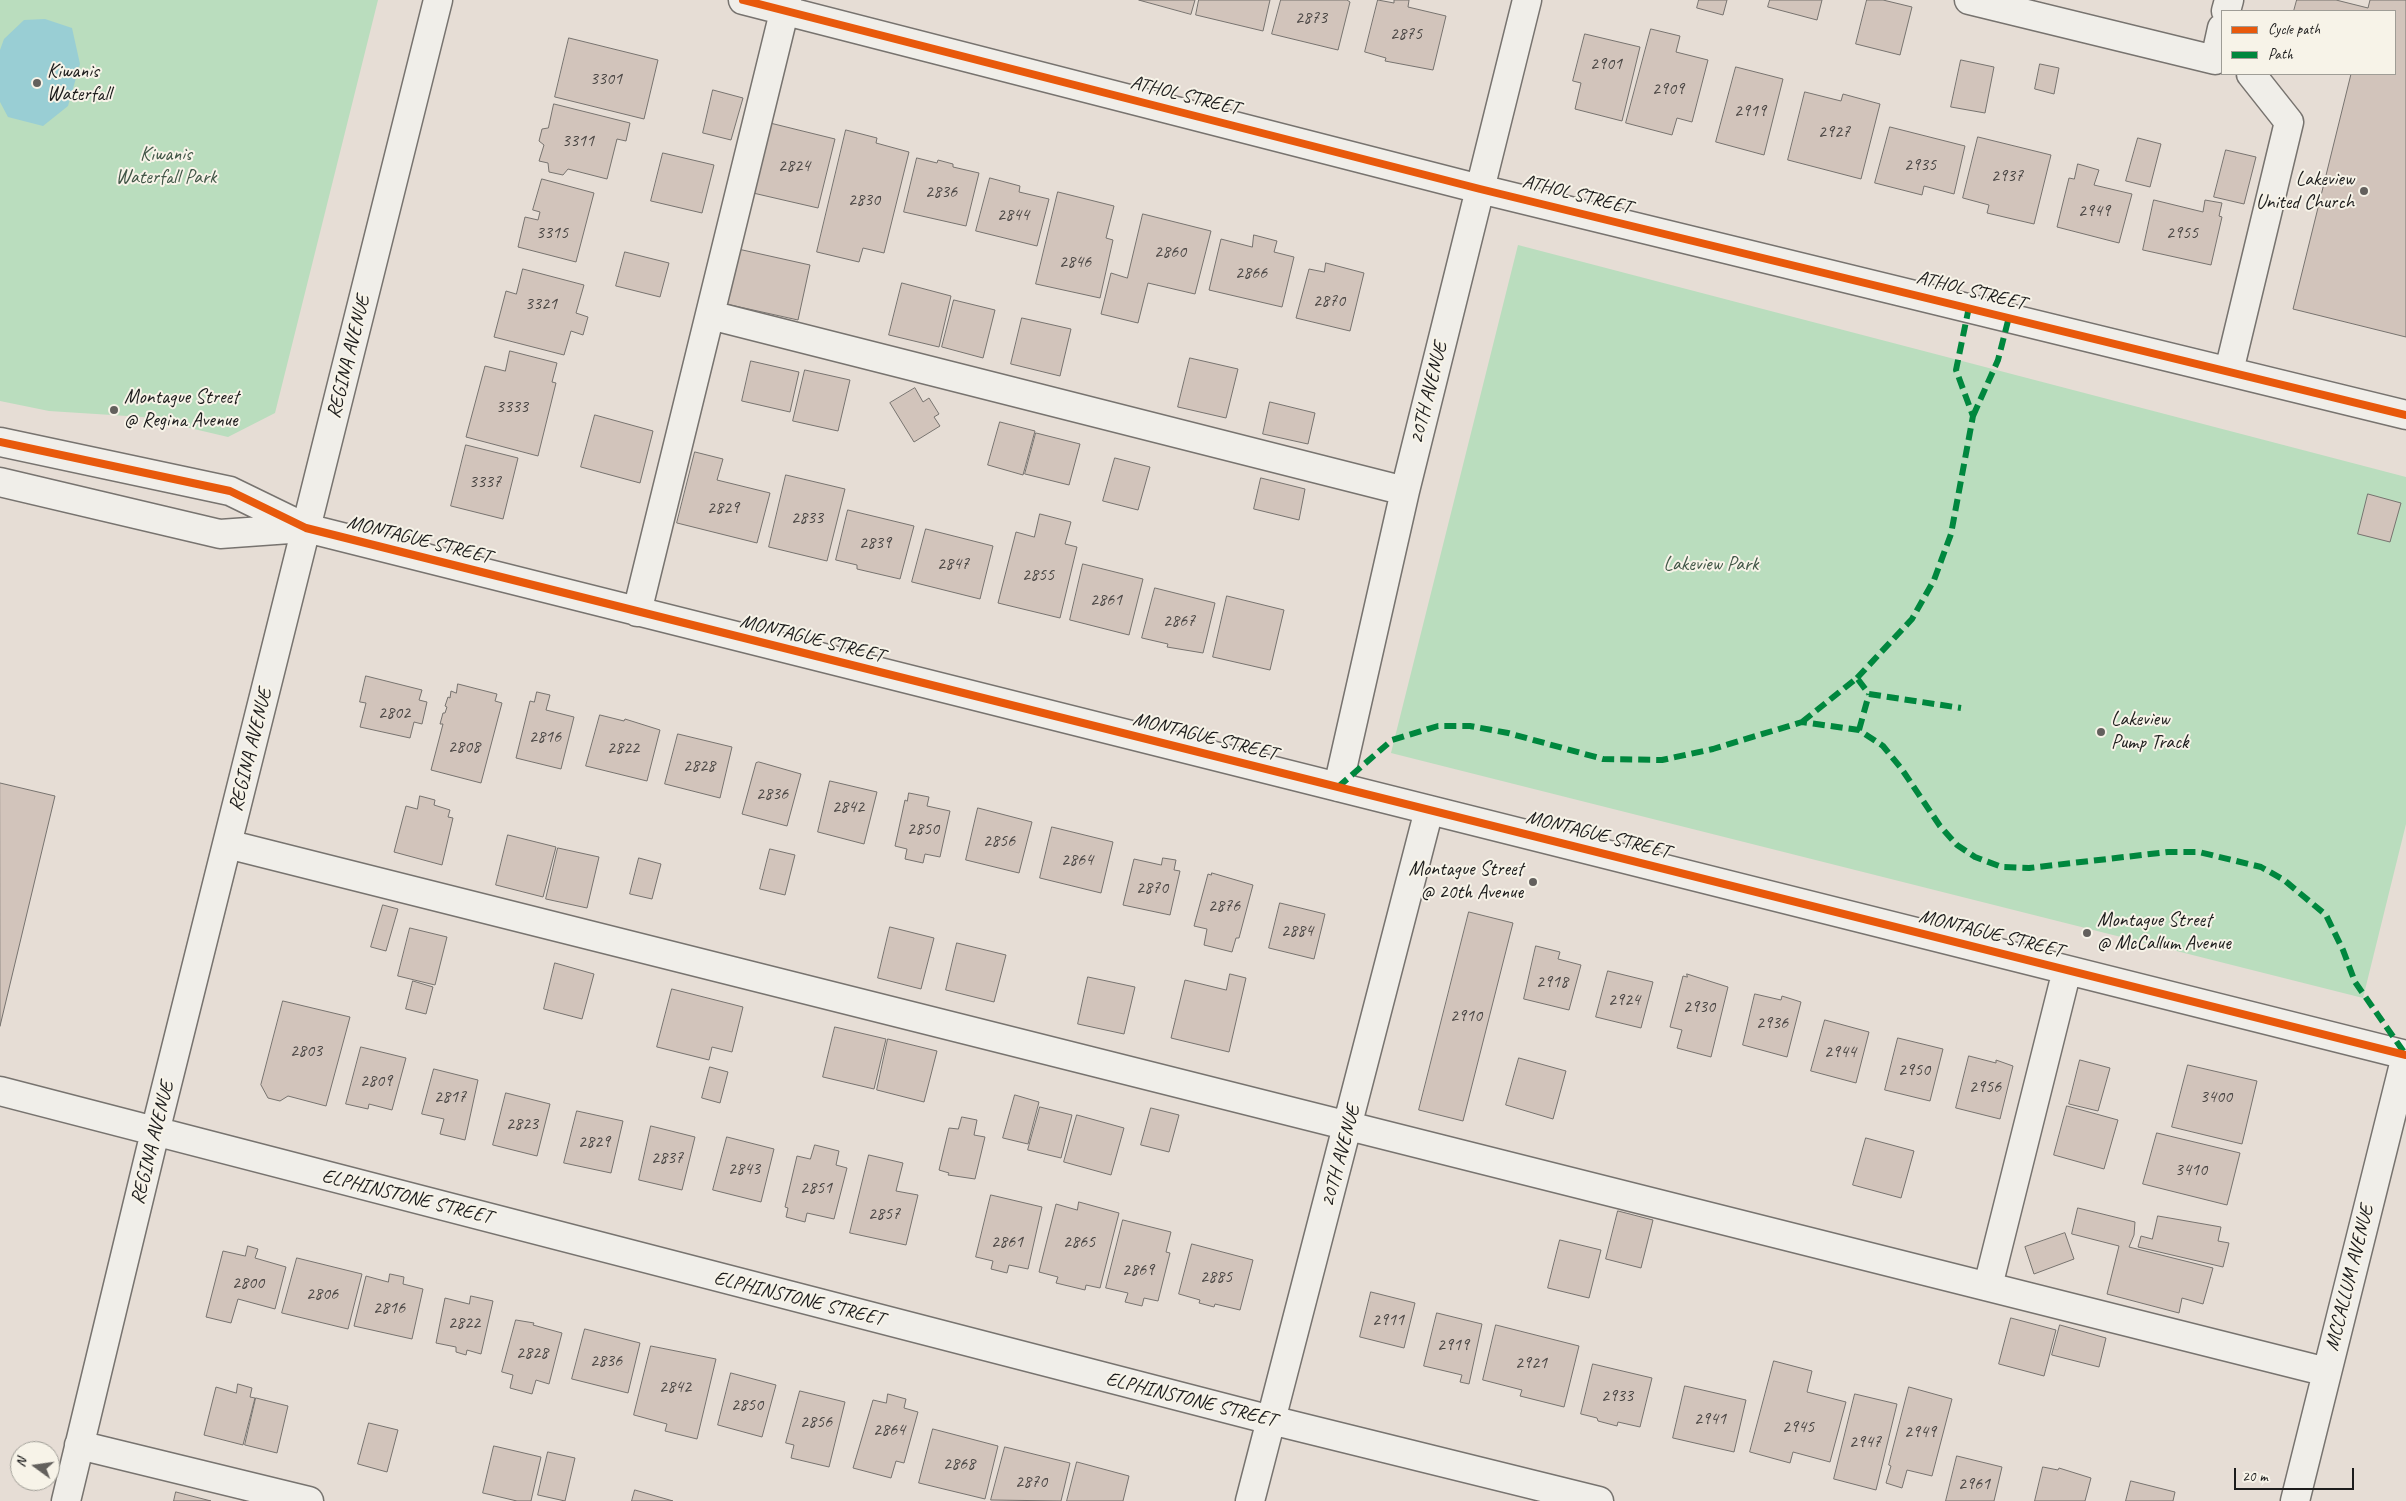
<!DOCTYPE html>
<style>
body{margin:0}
#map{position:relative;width:2406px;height:1501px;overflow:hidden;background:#e6ddd5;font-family:Caveat,sans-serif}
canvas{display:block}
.legend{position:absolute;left:2221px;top:10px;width:175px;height:65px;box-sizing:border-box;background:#f7f3e8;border:1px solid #9f9d96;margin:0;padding:6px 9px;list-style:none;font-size:15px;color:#1c1c1c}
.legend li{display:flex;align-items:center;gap:10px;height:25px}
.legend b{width:25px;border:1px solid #9f9d96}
.north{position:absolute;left:10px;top:1441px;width:50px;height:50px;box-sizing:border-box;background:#f7f3e8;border:1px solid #9f9d96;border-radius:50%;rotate:284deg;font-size:14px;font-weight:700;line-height:20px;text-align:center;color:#1c1c1c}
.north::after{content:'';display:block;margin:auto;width:18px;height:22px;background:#63605d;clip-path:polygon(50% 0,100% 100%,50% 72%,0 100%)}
.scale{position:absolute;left:2234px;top:1468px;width:120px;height:22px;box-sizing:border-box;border:2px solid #1c1c1c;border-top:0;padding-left:6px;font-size:15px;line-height:18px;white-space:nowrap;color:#1c1c1c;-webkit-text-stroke:4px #f7f3e8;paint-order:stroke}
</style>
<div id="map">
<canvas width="2406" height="1501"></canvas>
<ul class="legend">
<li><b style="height:6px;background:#e8590c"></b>Cycle path</li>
<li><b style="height:6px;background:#00873e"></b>Path</li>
</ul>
<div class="north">N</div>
<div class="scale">20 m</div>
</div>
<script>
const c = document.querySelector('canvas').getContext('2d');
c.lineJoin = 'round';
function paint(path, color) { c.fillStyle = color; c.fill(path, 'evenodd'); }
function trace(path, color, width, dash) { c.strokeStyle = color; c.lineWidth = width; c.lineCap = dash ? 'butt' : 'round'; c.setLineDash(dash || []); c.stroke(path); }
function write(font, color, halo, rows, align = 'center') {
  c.font = font + ' Caveat,sans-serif'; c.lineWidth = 4; c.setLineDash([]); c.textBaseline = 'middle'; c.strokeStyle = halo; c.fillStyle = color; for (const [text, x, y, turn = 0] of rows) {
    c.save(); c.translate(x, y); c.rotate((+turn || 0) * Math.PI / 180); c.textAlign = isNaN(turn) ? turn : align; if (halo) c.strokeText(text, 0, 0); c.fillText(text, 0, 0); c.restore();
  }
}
paint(new Path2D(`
 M0,0H378L275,413L228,437L143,417L49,411L0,401Z
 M1518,245L2406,477V824L2363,998L1391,753Z`), '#baddbe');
paint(new Path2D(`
 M45,19L72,28L80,64L68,106L43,126L8,117L0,102V50L4,39L24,20Z`), '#99ced4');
const building = new Path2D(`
 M1139,0H1195L1191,14Z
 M1199,0H1270L1263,31L1196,15Z
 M1281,0H1347L1350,2L1338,50L1272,34Z
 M1378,0L1394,3V0H1409L1408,7L1446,16L1433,70L1385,61L1386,58L1365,52Z
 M1699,0H1727L1723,15L1697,8Z
 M1770,0H1822L1817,20L1768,7Z
 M1867,0H1883L1912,7L1900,55L1856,44Z
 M2297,0H2336L2368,8L2370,0H2406V337L2293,309L2351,74H2395V11H2294Z
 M1651,29L1680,36L1676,52L1708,60L1692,122L1677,118L1672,135L1626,123Z
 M1585,34L1640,47L1622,121L1575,109L1581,83L1573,81Z
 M569,38L658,60L644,119L555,97Z
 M1961,60L1994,67L1985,113L1951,107Z
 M2040,64L2059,68L2054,94L2035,89Z
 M1736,67L1783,79L1764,155L1716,142Z
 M713,90L743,98L731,140L703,133Z
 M1805,92L1841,101L1843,94L1880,104L1861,179L1788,160Z
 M554,104L630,123L626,141L617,139L607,179L568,169L563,175L549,172L548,163L539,161L544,145L539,141L542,129L548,128Z
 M770,123L835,139L818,208L753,193Z
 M1890,127L1965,146L1954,194L1924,186L1922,195L1875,183Z
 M846,130L877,138L876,143L909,152L884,253L863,248L859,262L817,252Z
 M1978,137L2051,155L2034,224L1987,213L1989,205L1963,198Z
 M2138,138L2161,144L2150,187L2126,181Z
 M2226,150L2256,157L2244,204L2214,197Z
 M663,153L714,165L702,213L651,201Z
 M917,158L937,163L938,160L953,164V167L979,173L966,226L904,212Z
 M2078,164L2099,170L2094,185L2132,194L2119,243L2057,227L2069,178L2074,179Z
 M990,178L1020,186L1019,192L1049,199L1037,246L976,231Z
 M542,179L594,193L576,262L518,247L525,217L538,220L540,212L533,210Z
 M1058,192L1114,206L1106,238L1113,240L1100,298L1036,284Z
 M2154,200L2203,212L2205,200L2222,203L2219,216L2222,217L2211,265L2143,250Z
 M1143,214L1211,231L1195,294L1148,283L1138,323L1101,314L1111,273L1127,278Z
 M1254,235L1277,241L1274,252L1294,257L1282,307L1209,290L1221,239L1252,247Z
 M738,249L810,265L798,320L726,304Z
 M625,252L669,263L660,297L616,286Z
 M1326,263L1364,273L1350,331L1296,318L1309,269L1324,272Z
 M523,269L584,285L576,313L588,317L583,335L571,331L564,355L494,337L506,291L516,294Z
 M902,283L951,296L939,347L889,335Z
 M954,300L995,310L983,358L942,347Z
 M1022,318L1071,329L1060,376L1011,364Z
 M510,351L557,363L552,382L556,383L538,456L466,437L485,366L505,371Z
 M1190,358L1238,369L1226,418L1178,407Z
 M751,361L799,372L790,412L742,401Z
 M805,370L850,380L838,431L793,421Z
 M915,388L923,402L929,398L939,414L934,417L940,426L914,442L890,403Z
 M1270,402L1315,413L1308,444L1263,434Z
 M595,415L653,431L640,483L581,467Z
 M1000,422L1035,431L1023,475L988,465Z
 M1036,433L1080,444L1069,485L1025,474Z
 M466,445L518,458L503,519L451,506Z
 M695,452L723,459L717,480L770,493L757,543L677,523Z
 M1115,458L1150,467L1138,510L1103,501Z
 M786,475L845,489L827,561L769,547Z
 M1261,478L1305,489L1299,520L1254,509Z
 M2368,494L2401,503L2390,542L2358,534Z
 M848,510L914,526L900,579L857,569V565L836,560Z
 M1040,514L1071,522L1065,544L1077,547L1060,618L998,603L1016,532L1034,537Z
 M926,529L993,546L980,599L912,582Z
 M1083,564L1143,579L1129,635L1070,620Z
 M1155,588L1215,603L1203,653L1167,647L1168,644L1142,638Z
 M1227,596L1284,610L1270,670L1213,657Z
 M366,676L422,690L419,700L427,702L422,724L414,722L410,738L360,727L366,703L360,702Z
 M458,684L497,694L495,701L502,703L481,783L431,770L443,724H440L443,713H445L447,707L445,706L448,697L450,698L451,691L456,693Z
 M537,692L550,695L546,710L574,717L561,769L516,758L530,701L534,702Z
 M600,715L624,721L625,719L660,730L647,781L586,766Z
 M678,734L732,747L720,798L665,784Z
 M759,762L801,774L787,826L742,814L756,763Z
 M830,781L877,792L864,844L818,832Z
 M0,783L55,796L0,1026Z
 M909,793L929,797L927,806L950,811L940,857L925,854L923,863L905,859L907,849L895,846L905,800L907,801Z
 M420,796L435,800L434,805L450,810L448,817L453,818L442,865L394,852L406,806L417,809Z
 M978,808L1032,822L1019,873L966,860Z
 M1052,827L1113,842L1101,893L1040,878Z
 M508,835L556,847L543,897L496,885Z
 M558,848L599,857L587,908L546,899Z
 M770,849L795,855L785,895L760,889Z
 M639,858L661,864L652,899L630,894Z
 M1163,858L1176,860L1174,870L1180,871L1170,915L1123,905L1134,859L1161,865Z
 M1212,873L1253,885L1239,938H1236L1232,952L1204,945L1207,929L1194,926L1208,874L1211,875Z
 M1280,903L1325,914L1314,959L1269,948Z
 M383,905L398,909L386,951L371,947Z
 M1469,912L1513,923L1463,1121L1419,1110Z
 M890,927L934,938L921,989L878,978Z
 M410,928L447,937L435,985L398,976Z
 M957,943L1006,955L994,1002L946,990Z
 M1536,946L1560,952L1558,959L1581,965L1569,1010L1524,999Z
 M555,963L594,974L582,1019L544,1009Z
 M1608,971L1653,982L1641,1028L1596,1017Z
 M1230,974L1246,978L1229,1052L1171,1038L1185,980L1226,990Z
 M1687,974L1728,987L1711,1057L1677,1048L1682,1030L1670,1027L1683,976L1687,977Z
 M1088,977L1135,987L1124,1034L1078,1024Z
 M413,981L433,987L426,1014L406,1009Z
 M672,989L743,1007L732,1052L712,1047L709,1060L657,1047Z
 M1755,994L1781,1000L1782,996L1801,1002L1787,1057L1743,1045Z
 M283,1001L350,1017L326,1106L288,1096L280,1101L268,1098L261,1085Z
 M1825,1020L1869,1032L1856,1083L1811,1071Z
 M835,1027L886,1039L874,1089L823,1077Z
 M1898,1038L1943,1049L1930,1101L1885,1090Z
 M888,1039L937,1051L924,1102L877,1090Z
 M361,1047L406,1058L392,1110L369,1104L368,1109L346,1104Z
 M1969,1056L1996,1063V1060L2013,1066L2000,1119L1956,1108Z
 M1519,1058L1566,1071L1553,1119L1506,1105Z
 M2080,1060L2110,1068L2098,1111L2069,1104Z
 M2188,1065L2257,1081L2242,1144L2172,1127Z
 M710,1067L728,1072L720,1103L702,1098Z
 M434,1069L478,1080L465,1140L440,1134L444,1119L422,1114Z
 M506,1093L550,1104L537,1156L493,1145Z
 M1015,1095L1039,1102L1028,1144L1003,1138Z
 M2067,1106L2118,1120L2104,1169L2054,1155Z
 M1040,1107L1072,1115L1061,1158L1028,1150Z
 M1151,1108L1179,1115L1169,1152L1141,1145Z
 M577,1111L623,1121L611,1173L564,1163Z
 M1077,1115L1124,1128L1111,1175L1064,1162Z
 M962,1117L977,1120L974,1135L985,1137L975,1179L948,1175L949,1173L939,1170L949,1128L958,1129Z
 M651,1126L695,1137L682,1190L639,1180Z
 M2157,1133L2240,1153L2227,1205L2143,1184Z
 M727,1137L774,1149L761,1202L713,1190Z
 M1866,1138L1914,1151L1901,1198L1853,1185Z
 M815,1145L839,1151L836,1165L847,1168L834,1219L807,1213L805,1222L786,1217L788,1208L785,1207L797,1156L810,1159Z
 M869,1155L903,1163L896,1191L918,1195L906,1245L850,1233Z
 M991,1195L1042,1207L1028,1269L1009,1265L1007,1273L991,1269L993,1261L976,1257Z
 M1079,1202L1119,1213L1100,1288L1086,1285L1085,1290L1056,1283L1058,1277L1039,1272L1056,1204L1077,1210Z
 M2078,1208L2135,1222L2134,1235L2129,1247L2213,1268L2203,1304L2182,1298L2179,1313L2107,1294L2119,1246L2072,1234Z
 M1618,1211L1653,1220L1641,1268L1606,1259Z
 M2158,1216L2221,1227L2218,1241L2229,1243L2223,1267L2138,1247L2141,1236L2152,1239Z
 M1123,1220L1171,1232L1166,1252L1170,1253L1158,1301L1144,1298L1142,1306L1125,1302L1128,1293L1106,1288Z
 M2065,1233L2074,1259L2034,1274L2025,1247Z
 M1560,1240L1601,1250L1589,1298L1548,1288Z
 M1192,1244L1253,1260L1240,1310L1215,1304L1214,1307L1199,1303L1200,1300L1179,1294Z
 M248,1246L258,1249L255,1258L286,1267L275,1309L238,1299L231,1323L206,1317L223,1251L245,1256Z
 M297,1258L362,1274L348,1329L282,1313Z
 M390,1274L404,1277L403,1284L423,1289L412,1339L354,1326L366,1276L388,1282Z
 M1371,1292L1415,1303L1404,1348L1360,1337Z
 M471,1296L493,1301L481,1354L467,1350L466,1355L456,1352V1347L436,1343L445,1298L469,1304Z
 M1437,1313L1482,1324L1469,1384L1460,1382L1462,1375L1424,1366Z
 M2011,1318L2056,1330L2044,1376L1999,1364Z
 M516,1320L534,1323L533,1325L562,1333L549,1384L536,1380L532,1394L510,1388L513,1375L502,1372Z
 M1496,1325L1579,1346L1564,1407L1520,1396L1522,1390L1483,1380Z
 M2060,1325L2106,1338L2099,1367L2052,1355Z
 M585,1329L640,1343L628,1393L572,1379Z
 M651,1346L716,1359L697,1439L665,1431L667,1424L634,1415Z
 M1774,1361L1812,1371L1807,1392L1846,1402L1830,1462L1793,1452L1790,1463L1750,1452Z
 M1593,1364L1652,1378L1640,1427L1618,1422L1617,1426L1598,1421L1597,1418L1581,1414Z
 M731,1373L776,1385L762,1437L718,1425Z
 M238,1384L252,1388L250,1397L255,1398L243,1445L204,1435L216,1387L236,1393Z
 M1685,1386L1746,1400L1734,1452L1673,1438Z
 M1909,1387L1952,1399L1932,1476L1907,1470L1902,1488L1886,1483L1891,1466L1889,1465Z
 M800,1391L845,1402L829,1467L791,1458L794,1445L786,1443Z
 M888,1394L906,1399L904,1408L918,1412L904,1463L896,1461L891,1478L853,1468L873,1400L886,1403Z
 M1855,1394L1897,1404L1876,1490L1834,1479Z
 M256,1398L288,1406L277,1453L245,1445Z
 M369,1423L398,1430L387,1472L358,1464Z
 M933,1429L998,1446L985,1499L919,1483Z
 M494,1446L541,1457L531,1501H517L483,1493Z
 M1005,1447L1070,1463L1061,1501L991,1500Z
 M548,1452L575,1458L565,1501L538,1495Z
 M1957,1456L2002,1467L1994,1501H1946Z
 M1077,1462L1129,1476L1123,1501H1067Z
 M2043,1467L2058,1470L2059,1468L2091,1478L2085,1501H2035Z
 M2131,1481L2175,1492L2173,1501H2126Z
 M635,1490L673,1501H632Z
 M176,1492L211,1501H174Z`);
paint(building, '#d2c4bb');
trace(building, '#77736f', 1);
const minor = new Path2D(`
 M743,0L1480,189L2406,415
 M1969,0L2215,60L2222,28
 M2226,11L2229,0
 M710,315L1405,491
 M2229,371L2289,122L2251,74
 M0,442L230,491L306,528L2406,1055
 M0,482L220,534L304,528
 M637,612L787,0
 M1338,787L1405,491L1527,0
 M227,844L2327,1372
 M0,1091L1271,1420L1599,1501
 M1988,1286L2067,970
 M79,1445L309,1501
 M66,1501L155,1132L438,0
 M1250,1501L1429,810
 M2295,1501L2406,1056`);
trace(minor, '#77736f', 31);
trace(minor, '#f0eee9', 28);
trace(new Path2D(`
 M1973,416L1998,360L2009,317
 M1857,678L1912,619L1934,580L1951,534L1973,416L1956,370L1969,307
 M1869,694L1961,708
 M1802,722L1857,678L1869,694
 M1859,730L1869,694
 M1338,787L1392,740L1438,726H1470L1508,733L1603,759L1662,760L1713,749L1802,722L1859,730L1883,746L1901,768L1940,826L1957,845L1975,857L2002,867L2029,868L2168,852H2199L2261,867L2284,880L2326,915L2343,950L2355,982L2406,1055`), '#00873e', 6, [12, 6]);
trace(new Path2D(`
 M743,0L1480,189L2406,415
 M0,442L230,491L306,528L2406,1055`), '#e8590c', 8);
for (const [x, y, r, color] of [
 [37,83,5,"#63605d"],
 [2364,191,5,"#63605d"],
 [114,410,5,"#63605d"],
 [2101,732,5,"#63605d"],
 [1533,882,5,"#63605d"],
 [2087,933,5,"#63605d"]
]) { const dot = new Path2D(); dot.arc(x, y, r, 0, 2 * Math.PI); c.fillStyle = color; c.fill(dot); trace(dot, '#f7f3e8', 2); }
write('18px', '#4a4644', null, [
 ["2873",1311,18],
 ["2875",1406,34],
 ["2901",1606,64],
 ["3301",606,79],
 ["2909",1668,89],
 ["2919",1750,111],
 ["2927",1834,132],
 ["3311",578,141],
 ["2935",1920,165],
 ["2824",794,166],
 ["2937",2007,176],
 ["2836",941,192],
 ["2830",864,200],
 ["2949",2094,211],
 ["2844",1013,215],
 ["3315",552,233],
 ["2955",2182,233],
 ["2860",1170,252],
 ["2846",1075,262],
 ["2866",1251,273],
 ["2870",1329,301],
 ["3321",541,304],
 ["3333",512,407],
 ["3337",485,482],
 ["2829",723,508],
 ["2833",807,518],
 ["2839",875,543],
 ["2847",953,564],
 ["2855",1038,575],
 ["2861",1106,600],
 ["2867",1179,621],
 ["2802",394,713],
 ["2816",545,737],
 ["2808",464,747],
 ["2822",623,748],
 ["2828",699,766],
 ["2836",772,794],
 ["2842",848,807],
 ["2850",923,829],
 ["2856",999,841],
 ["2864",1077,860],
 ["2870",1152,888],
 ["2876",1224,906],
 ["2884",1297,931],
 ["2918",1552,982],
 ["2924",1624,1000],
 ["2930",1699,1007],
 ["2910",1466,1016],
 ["2936",1772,1023],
 ["2803",306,1051],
 ["2944",1840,1052],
 ["2950",1914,1070],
 ["2809",376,1081],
 ["2956",1985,1087],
 ["2817",450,1097],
 ["3400",2216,1097],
 ["2823",522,1124],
 ["2829",594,1142],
 ["2837",667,1158],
 ["2843",744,1169],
 ["3410",2191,1170],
 ["2851",816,1188],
 ["2857",884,1214],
 ["2861",1007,1242],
 ["2865",1079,1242],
 ["2869",1138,1270],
 ["2885",1216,1277],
 ["2800",248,1283],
 ["2806",322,1294],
 ["2816",389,1308],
 ["2911",1388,1320],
 ["2822",464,1323],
 ["2919",1453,1345],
 ["2828",532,1353],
 ["2836",606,1361],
 ["2921",1531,1363],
 ["2842",675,1387],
 ["2933",1617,1396],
 ["2850",747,1405],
 ["2941",1710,1419],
 ["2856",816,1422],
 ["2945",1798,1427],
 ["2864",889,1430],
 ["2949",1920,1432],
 ["2947",1865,1442],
 ["2868",959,1464],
 ["2870",1031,1482],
 ["2961",1974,1484]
]);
write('20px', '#1c1c1c', '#f7f3e8', [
 ["Kiwanis",47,72],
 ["Waterfall",47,95],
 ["Lakeview",2354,180,"right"],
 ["United Church",2354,203,"right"],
 ["Montague Street",124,398],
 ["@ Regina Avenue",124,421],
 ["Lakeview",2111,720],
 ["Pump Track",2111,743],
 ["Montague Street",1523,870,"right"],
 ["@ 20th Avenue",1523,893,"right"],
 ["Montague Street",2097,921],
 ["@ McCallum Avenue",2097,944]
], 'left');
write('20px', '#1c1c1c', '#f7f3e8', [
 ["ATHOL STREET",1185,96,14],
 ["ATHOL STREET",1577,195,14],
 ["ATHOL STREET",1971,291,14],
 ["REGINA AVENUE",349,357,-76],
 ["20TH AVENUE",1429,393,-76],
 ["MONTAGUE STREET",419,540,14],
 ["MONTAGUE STREET",812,639,14],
 ["MONTAGUE STREET",1205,737,14],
 ["REGINA AVENUE",251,750,-76],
 ["MONTAGUE STREET",1598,835,14],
 ["MONTAGUE STREET",1991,934,14],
 ["REGINA AVENUE",153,1143,-76],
 ["20TH AVENUE",1341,1156,-75],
 ["ELPHINSTONE STREET",407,1197,14],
 ["MCCALLUM AVENUE",2350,1278,-76],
 ["ELPHINSTONE STREET",799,1299,14],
 ["ELPHINSTONE STREET",1191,1400,14]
]);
write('20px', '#415647', '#f7f3e8', [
 ["Kiwanis",166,155],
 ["Waterfall Park",166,178],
 ["Lakeview Park",1711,565]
]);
</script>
